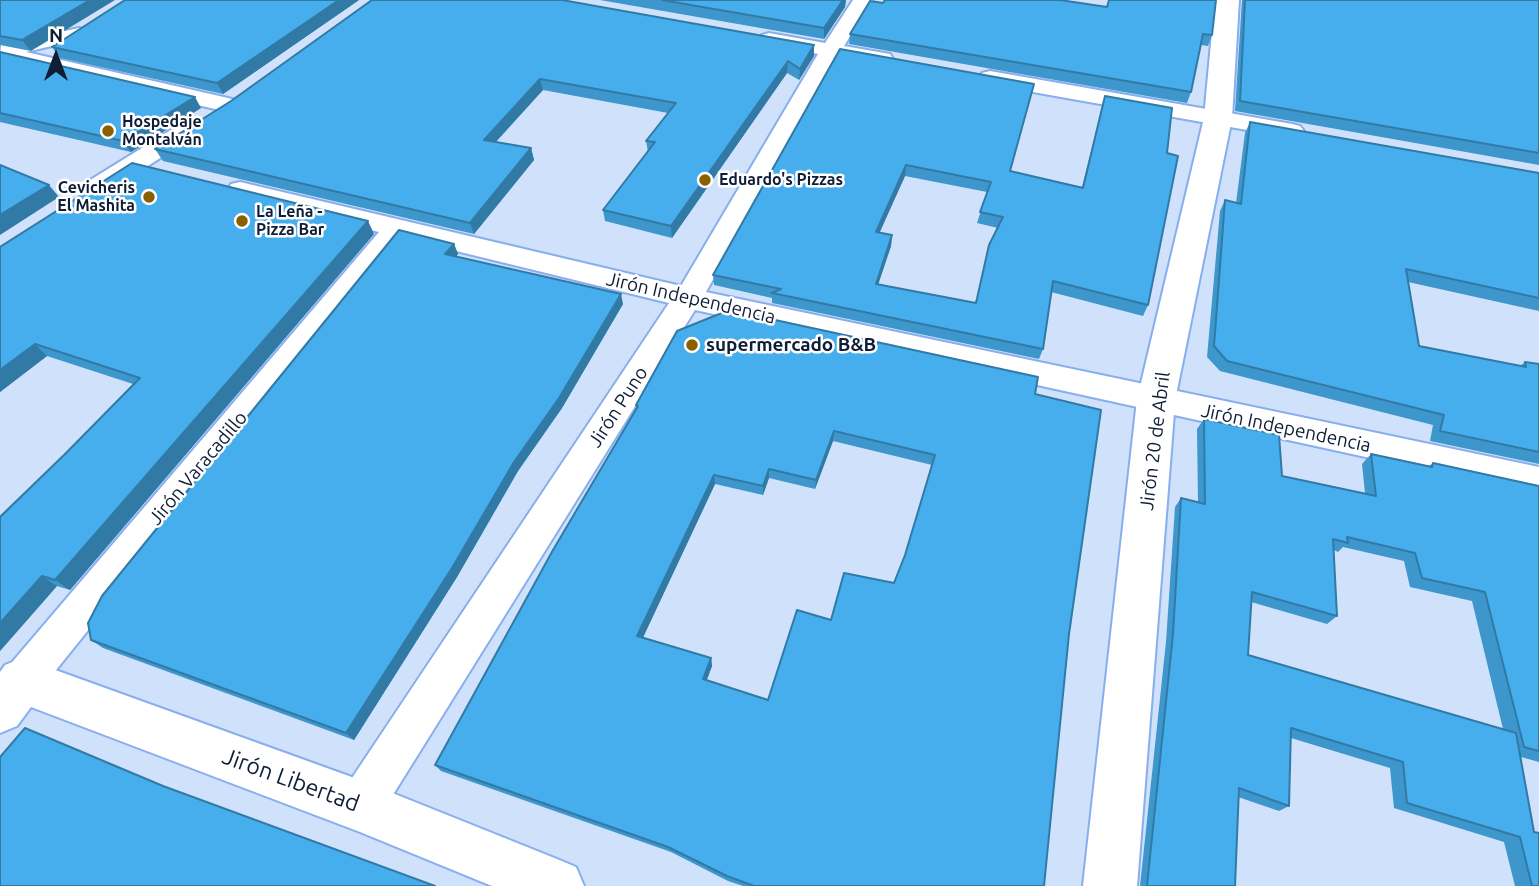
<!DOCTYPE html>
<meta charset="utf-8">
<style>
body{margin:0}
#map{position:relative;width:1539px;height:886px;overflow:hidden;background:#d0e1fb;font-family:Ubuntu,sans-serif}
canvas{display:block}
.north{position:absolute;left:21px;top:21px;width:70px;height:70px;-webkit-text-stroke:5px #fff;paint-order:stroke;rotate:0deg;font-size:19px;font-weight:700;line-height:28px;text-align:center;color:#0f1e36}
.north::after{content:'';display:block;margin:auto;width:24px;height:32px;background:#0f1e36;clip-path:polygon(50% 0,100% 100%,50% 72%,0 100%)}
</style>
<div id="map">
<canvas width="1539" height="886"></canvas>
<div class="north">N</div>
</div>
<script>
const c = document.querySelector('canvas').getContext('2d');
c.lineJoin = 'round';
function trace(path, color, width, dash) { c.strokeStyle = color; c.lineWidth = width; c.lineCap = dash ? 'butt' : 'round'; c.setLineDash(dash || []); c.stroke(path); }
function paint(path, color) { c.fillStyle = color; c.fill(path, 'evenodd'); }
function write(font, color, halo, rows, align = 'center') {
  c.font = font + ' Ubuntu,sans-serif'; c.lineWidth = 5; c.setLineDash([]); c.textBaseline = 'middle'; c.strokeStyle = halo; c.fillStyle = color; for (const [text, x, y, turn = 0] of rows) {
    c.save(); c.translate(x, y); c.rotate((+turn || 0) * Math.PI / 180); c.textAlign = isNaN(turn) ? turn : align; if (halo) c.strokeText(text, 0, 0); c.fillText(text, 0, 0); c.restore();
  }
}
const minor = new Path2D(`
 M853,0H873L844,46L890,54L893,59L890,64L882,66L837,58L706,292L1539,467V495L695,310L376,822L360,828L344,822L338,806L344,790L669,303L403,238L36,695L22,701L8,695L2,681L8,667L379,232L231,196L227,190L231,184L240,182L681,286L818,54L762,43L758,39L762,35L769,33L825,43Z
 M79,28L86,30L89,34L86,38L26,52L228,98L236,100L240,105L236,110L228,112L0,59L1,45Z
 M990,71L1292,124L1300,126L1304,131L1300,136L1292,138L982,83L979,78L982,73Z
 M192,120L200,122L204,127L200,132L105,194L96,196L87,194L83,188L87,182L184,122Z`);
const tertiary = new Path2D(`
 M1215,0H1239L1232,118L1175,400L1137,886H1083L1137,400L1204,118Z
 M22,658L360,780L557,859L576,867L584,886H492L360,832L31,707L17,726L0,733V672L5,665Z`);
trace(minor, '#87aeed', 4);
trace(tertiary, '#87aeed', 4);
paint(minor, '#fff');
paint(tertiary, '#fff');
paint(new Path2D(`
 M0,0L31,51L0,45Z
 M359,0L223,94L60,58L52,47Z
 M600,0H846L845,7L824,39Z
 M1242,0H1539V165L1235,111Z
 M883,3L1106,7L1212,35L1208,46L1201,45L1191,92L1187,103L849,44L850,34Z
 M814,45V56L799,80L787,73L672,238L605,221L603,210L648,152L646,141L668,113L543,90L496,142L531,148L534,160L474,234L163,161L155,149L231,101Z
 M840,49L1010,171L1082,187L1102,107L1105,96L1148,305L1143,316L1051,292L1043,349L1039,359L772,303V298L714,285L713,275ZM905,176L987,192L977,223L998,228L976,303L878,284L891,246L892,235L879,233Z
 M0,52L201,108L131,152L0,122Z
 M1250,122L1539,173V311L1408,282L1419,346L1520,366L1525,362L1539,364V464L1430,441L1433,425L1220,371L1207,357L1220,211L1225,200L1236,203L1245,133Z
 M374,234L70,590L57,586L0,651V517L64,455L133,384L47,356L0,392V247Z
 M454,244L458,254L456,257L623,304L562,408L518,471L457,577L354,740L103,648L91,640Z
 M1035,394L1069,634L1044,886H743L728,881L671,852L441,771L435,765L636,408V405ZM833,441L932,465L905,555L894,583L831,620L768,700L707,680L712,666L711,658L643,637L715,484L763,495L769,478L815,489Z
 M1204,419L1282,476L1365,493L1362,464L1371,454L1428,467L1433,463L1539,486V762L1521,757L1539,886H1515L1504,842L1394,808L1390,768L1291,738L1289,806L1279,811L1238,797L1235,886H1140L1166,642L1175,507L1181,498L1198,502L1197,429ZM1343,547L1404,561L1410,587L1472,601L1503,729L1248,655L1251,602L1327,624L1337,616L1334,550L1338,552Z`), '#3d96cc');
paint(new Path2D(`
 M90,0H115L31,51L22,40Z
 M339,0H359L223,94L217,83Z
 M843,0H846L845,7L824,39V28Z
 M814,45V56L799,80L800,69Z
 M788,61L787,73L672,238L671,226Z
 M540,79L543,90L487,151L484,140Z
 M195,97L201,108L131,152L123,141Z
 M531,148L534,160L474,234L470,223Z
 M906,165L905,176L875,243L876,232Z
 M49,185L59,197L0,235V215Z
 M368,221L374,234L70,590L55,580Z
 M892,235L891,246L875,294L876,284Z
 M454,244L458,254L449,265L445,254Z
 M621,294L623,304L562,408L518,471L457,577L354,740L346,733L514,462Z
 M35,344L47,356L0,392V370Z
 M834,431L833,441L815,489L816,480Z
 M769,469V478L763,495V486Z
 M714,475L715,484L640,644L637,636Z
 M42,576L57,586L0,651V623Z
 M711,658L712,666L704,686L703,679Z`), '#327aa6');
const building = new Path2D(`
 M0,0H90L22,40L0,36Z
 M125,0H339L217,83L52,47Z
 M372,0H562L814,45L800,69L788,61L671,226L603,210L655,142L646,141L676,103L540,79L484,140L531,148L470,223L155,149L231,101Z
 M662,0H843L824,28Z
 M885,0H1060L1107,7L1109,0H1216L1212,35L1203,34L1191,92L850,34L870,1L883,3Z
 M1245,0H1539V153L1240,101Z
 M840,49L1034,84L1010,171L1083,188L1105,96L1172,108L1167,153L1178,156L1148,305L1053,281L1043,349L772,293L781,289L713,275ZM906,165L991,182L980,212L1003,217L989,245L976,303L876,284L892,235L876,232Z
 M0,52L195,97L123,141L0,113Z
 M1250,122L1539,173V298L1406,269L1419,346L1526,367L1525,362L1539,364V452L1440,431L1444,415L1227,361L1214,346L1225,200L1241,204Z
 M132,163L368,221L55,580L42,576L0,623V517L64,455L140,378L35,344L0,370V247Z
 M0,165L49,185L0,215Z
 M399,230L454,244L445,254L621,294L559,398L514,462L452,568L346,733L91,640L88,623L102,596Z
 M729,310L1038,377L1035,394L1101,410L1069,634L1044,886H754L727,876L668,847L435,765L553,550L638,406L636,405L677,331ZM834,431L935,455L905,555L894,583L844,573L831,620L797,610L768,700L703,679L711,658L637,636L714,475L763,486L769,469L816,480Z
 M1204,419L1279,435L1282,476L1376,496L1371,454L1432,467L1433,463L1539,486V751L1524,747L1485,592L1422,578L1415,553L1347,537L1348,543L1333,539L1337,616L1252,592L1248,655L1516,733L1534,832L1539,833V886H1532L1520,837L1407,803L1403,762L1291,728L1289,806L1239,788L1235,886H1147L1173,634L1181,498L1205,504Z
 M25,728L163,786L435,886H0V757Z`);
paint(building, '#47aeed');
trace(building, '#327aa6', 2);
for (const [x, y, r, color] of [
 [108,131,7,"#896000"],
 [705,180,7,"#896000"],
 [149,197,7,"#896000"],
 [242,221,7,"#896000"],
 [692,345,7,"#896000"]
]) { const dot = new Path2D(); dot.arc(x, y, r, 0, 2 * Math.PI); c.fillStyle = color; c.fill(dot); trace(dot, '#fff', 2.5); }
write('bold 16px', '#0f1e36', '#fff', [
 ["Hospedaje",122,122],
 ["Montalván",122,140],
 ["Eduardo's Pizzas",719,180],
 ["Cevicheris",135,188,"right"],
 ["El Mashita",135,206,"right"],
 ["La Leña -",256,212],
 ["Pizza Bar",256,230]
], 'left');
write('19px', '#0f1e36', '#fff', [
 ["Jirón Independencia",691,298,13],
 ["Jirón Puno",618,407,-57],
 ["Jirón Independencia",1286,428,12],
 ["Jirón 20 de Abril",1155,441,-83],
 ["Jirón Varacadillo",198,468,-50]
]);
write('bold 19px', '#0f1e36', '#fff', [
 ["supermercado B&B",706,345]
], 'left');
write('23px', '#0f1e36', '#fff', [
 ["Jirón Libertad",291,780,20]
]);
</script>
